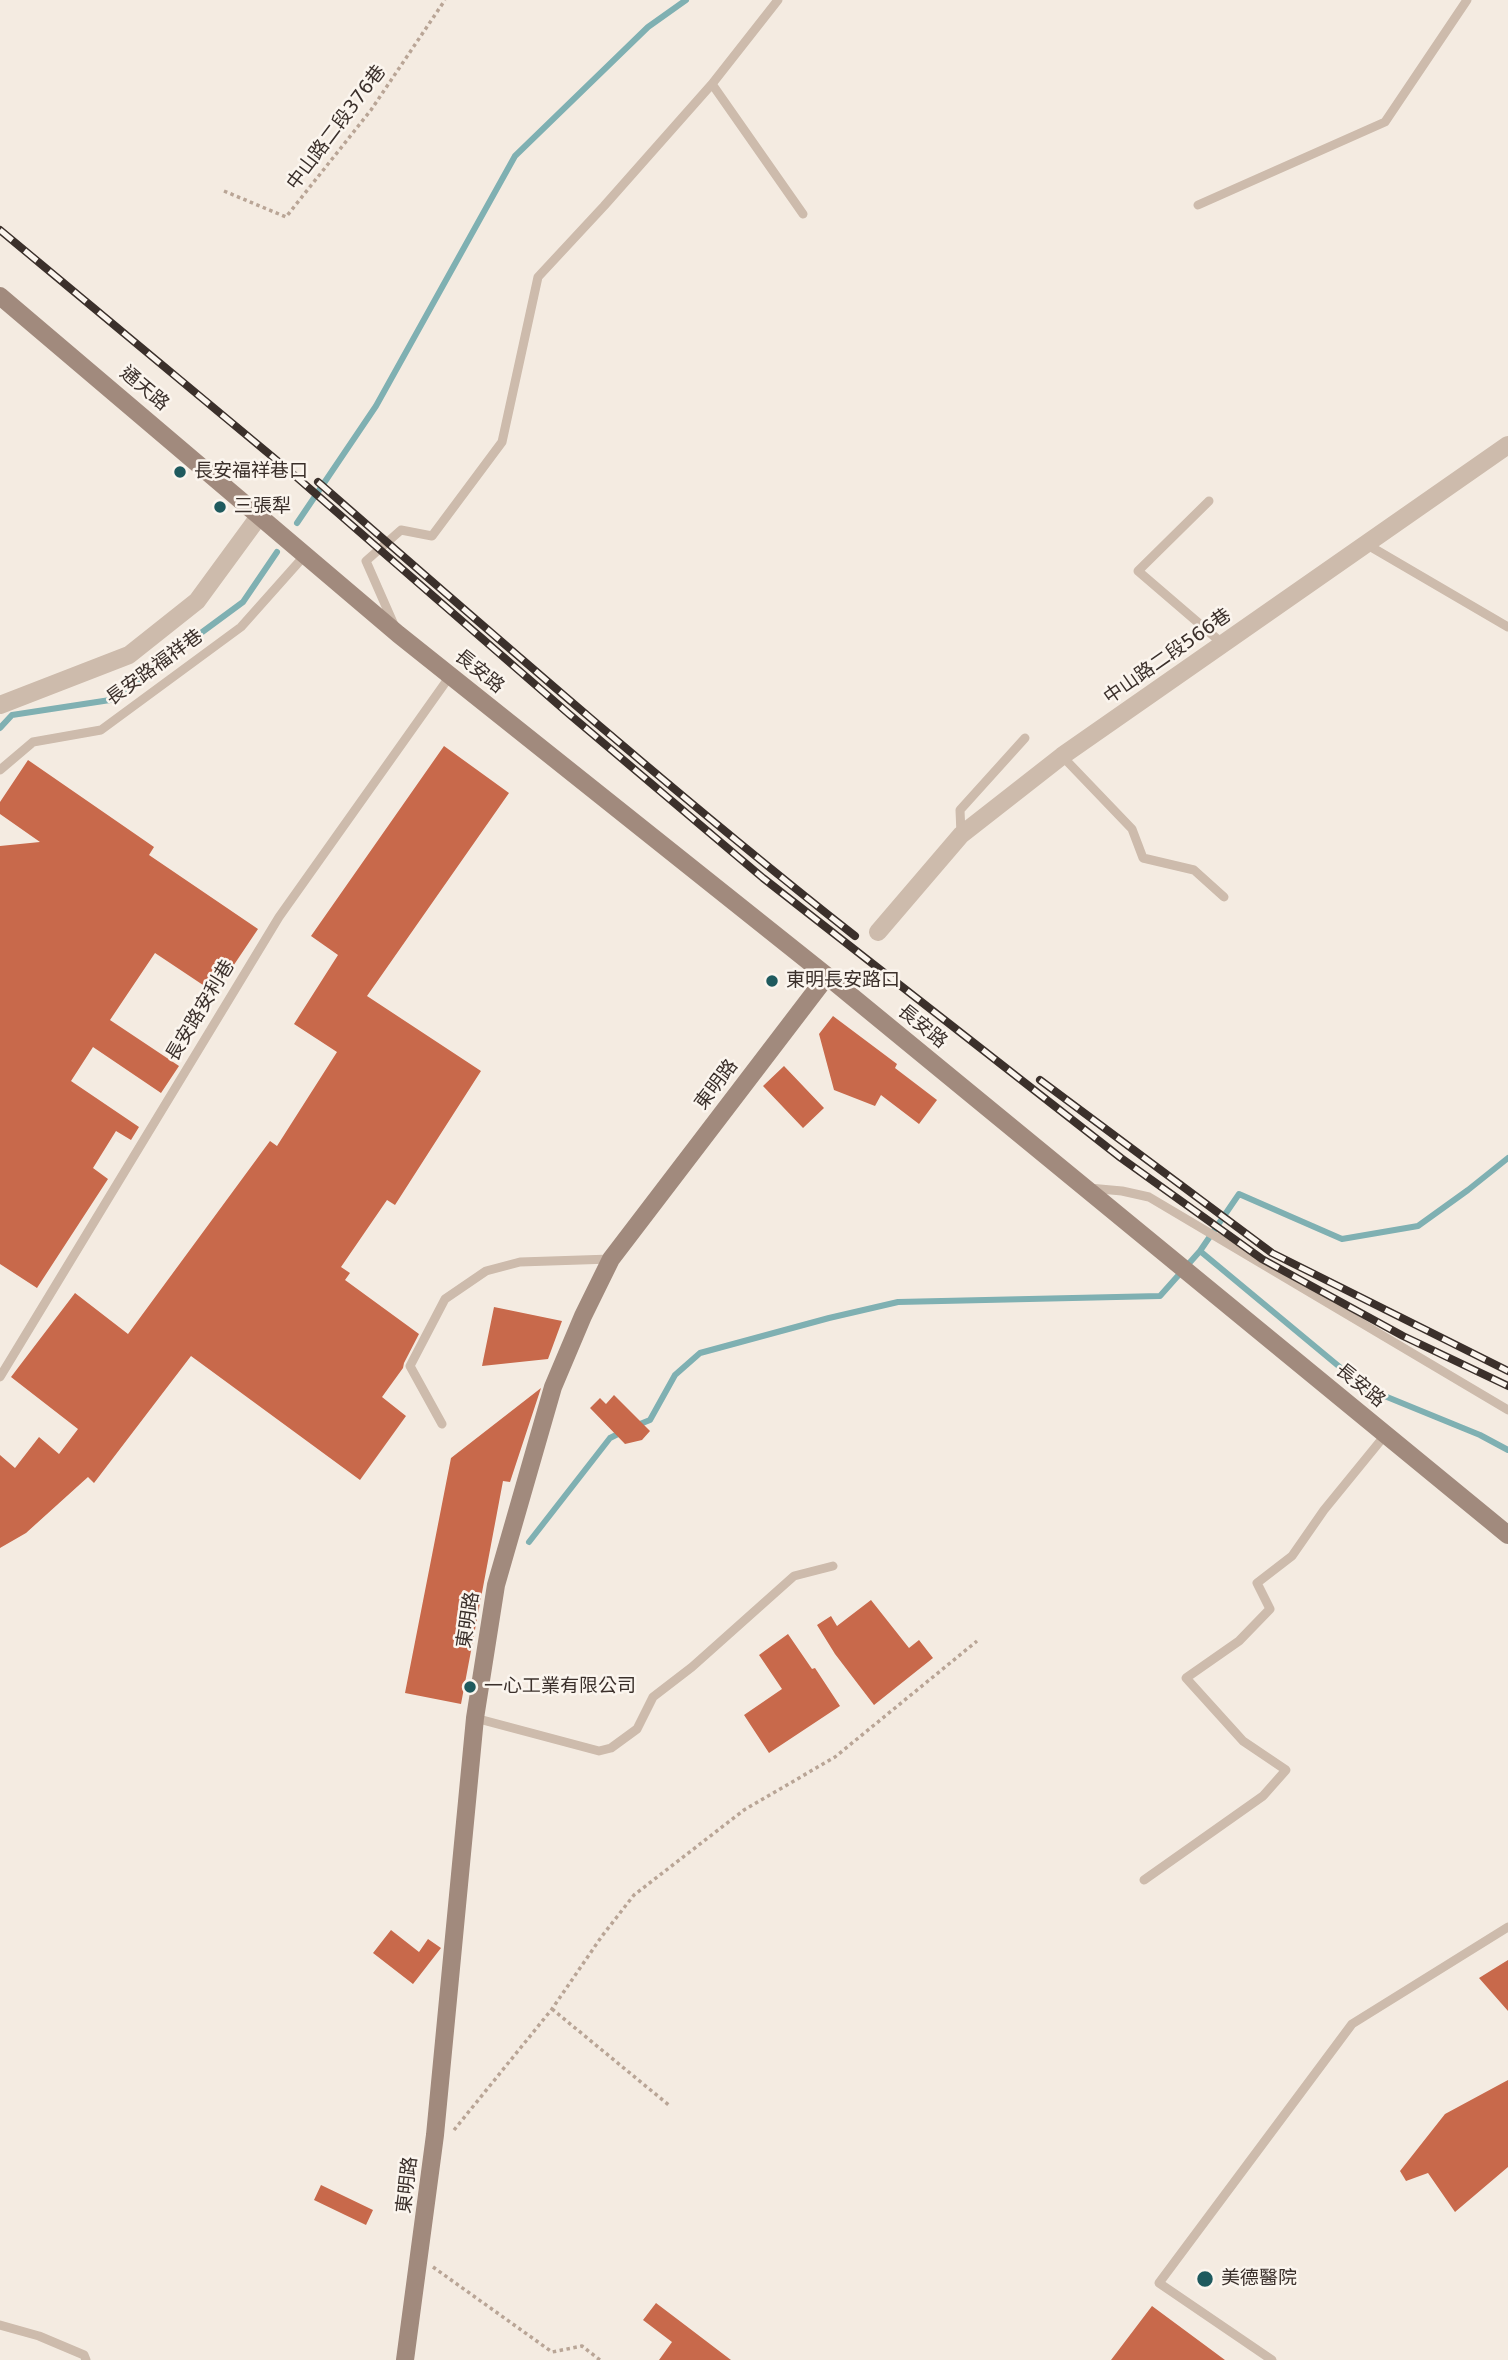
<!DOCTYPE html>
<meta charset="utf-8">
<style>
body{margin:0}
canvas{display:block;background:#f4ebe1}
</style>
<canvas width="1508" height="2360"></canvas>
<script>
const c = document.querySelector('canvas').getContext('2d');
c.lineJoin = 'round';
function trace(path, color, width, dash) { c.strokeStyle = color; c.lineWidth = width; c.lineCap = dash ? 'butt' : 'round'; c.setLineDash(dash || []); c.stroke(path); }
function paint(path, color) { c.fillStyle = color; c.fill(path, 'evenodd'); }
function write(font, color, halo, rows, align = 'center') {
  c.font = font + ' "DejaVu Sans","Noto Sans TC",sans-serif'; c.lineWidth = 5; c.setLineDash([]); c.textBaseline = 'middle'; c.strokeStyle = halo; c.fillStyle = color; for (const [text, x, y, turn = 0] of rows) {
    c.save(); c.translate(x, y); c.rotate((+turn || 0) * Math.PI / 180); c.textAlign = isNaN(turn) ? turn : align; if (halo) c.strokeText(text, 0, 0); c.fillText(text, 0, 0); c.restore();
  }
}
trace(new Path2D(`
 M297,523L376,406L515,156L648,27L686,0
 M0,728L12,715L110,700L243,602L277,552
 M1200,1251L1239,1194L1342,1239L1418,1226L1468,1190L1508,1158
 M635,1426L650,1420L675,1375L700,1353L829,1318L898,1302L1160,1296L1200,1251L1365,1388L1480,1435L1508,1450
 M529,1542L610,1438L622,1432`), '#7fb0b2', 6);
paint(new Path2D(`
 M444,746L509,793L367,996L481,1071L395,1205L387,1200L341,1267L350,1273L345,1280L419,1334L404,1363L403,1368L382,1397L406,1416L360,1480L191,1356L94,1483L88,1477L26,1533L0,1548V1455L15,1468L39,1437L59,1454L78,1429L11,1377L75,1293L128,1334L270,1141L277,1146L337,1052L294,1024L338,955L311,936Z
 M28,760L154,847L149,855L258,929L215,993L155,953L110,1020L179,1066L161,1093L93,1047L71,1081L139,1127L131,1140L116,1131L93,1168L108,1179L37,1288L0,1264V846L40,842L0,814V802Z
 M833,1016L897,1064L895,1068L937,1100L919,1124L881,1095L875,1106L834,1090L819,1034Z
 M784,1066L824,1108L803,1128L763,1086Z
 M494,1307L562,1321L548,1359L482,1366Z
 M541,1388L510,1482L503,1481L461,1704L405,1693L451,1458Z
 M614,1395L650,1431L642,1440L625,1444L590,1408L600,1398L606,1404Z
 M871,1600L909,1648L919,1640L933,1658L874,1705L835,1654L817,1625L831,1616L837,1626Z
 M788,1634L812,1669L815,1668L840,1706L769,1753L744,1715L782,1689L759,1655Z
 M391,1930L419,1952L428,1939L441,1948L413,1984L373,1953Z
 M1508,1960V2011L1479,1978Z
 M1508,2080V2167L1455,2212L1428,2173L1406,2181L1400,2171L1445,2114Z
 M321,2185L373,2210L366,2225L314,2200Z
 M656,2303L685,2325L731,2360H659L672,2342L643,2320Z
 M1152,2306L1225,2360H1111Z`), '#c8694b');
trace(new Path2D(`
 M224,191L286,217L371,110L445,0
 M552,2009L670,2106
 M454,2130L552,2009L602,1936L634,1895L744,1810L835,1757L977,1641
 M433,2267L552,2352L582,2346L600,2360`), '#b9a596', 3.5, [3.5, 3.5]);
trace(new Path2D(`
 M712,84L803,214
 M1198,205L1385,122L1467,0
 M1209,501L1138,571L1223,644
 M1366,544L1508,627
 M395,627L366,561L401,530L432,536L502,442L538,277L604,206L712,84L778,0
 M1062,756L1132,829L1143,858L1194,870L1224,897
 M0,770L33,742L101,730L241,627L306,554
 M961,834L960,810L1025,738
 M1089,1188L1122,1191L1149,1197L1508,1410
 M0,1377L279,917L450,676
 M442,1424L410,1366L445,1299L486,1271L520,1262L611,1259
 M475,1718L599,1751L611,1748L637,1729L653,1697L692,1667L794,1576L833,1566
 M1144,1880L1263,1796L1286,1770L1243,1741L1186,1678L1239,1641L1270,1609L1257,1583L1292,1556L1324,1510L1386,1434
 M0,2325L39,2336L84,2355L86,2360
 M1272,2360L1159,2283L1352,2024L1508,1927`), '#cdbbac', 9);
trace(new Path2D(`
 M0,705L129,655L197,601L260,515
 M878,932L961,835L1062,756L1508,445`), '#cdbbac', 18);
trace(new Path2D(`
 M0,296L398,634L827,976L1508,1535
 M405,2360L435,2135L475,1718L496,1585L553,1387L583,1316L611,1259L827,976`), '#a18a7d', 18);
const rail = new Path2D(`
 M0,230L286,468L569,714L763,878L1121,1158L1262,1259L1403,1336L1508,1386
 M318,482C495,636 671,791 855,936
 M1040,1080L1272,1253L1508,1371`);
trace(rail, '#3b302b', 8);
trace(rail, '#fbf5ee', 5, [16]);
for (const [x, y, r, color] of [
 [180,472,7,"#1f5a5e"],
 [220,507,7,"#1f5a5e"],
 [772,981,7,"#1f5a5e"],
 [470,1687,7,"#1f5a5e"],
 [1205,2279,9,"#1f5a5e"]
]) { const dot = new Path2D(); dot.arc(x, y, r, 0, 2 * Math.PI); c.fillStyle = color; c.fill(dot); trace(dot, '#fbf5ee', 2.5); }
write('19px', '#3b302b', '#fbf5ee', [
 ["中山路二段376巷",337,128,-53],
 ["通天路",144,389,40],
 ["中山路二段566巷",1168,657,-35],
 ["長安路福祥巷",155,668,-36],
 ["長安路",479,672,39],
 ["長安路安利巷",201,1011,-59],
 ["長安路",922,1027,39],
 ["東明路",717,1085,-53],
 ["長安路",1360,1386,39],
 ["東明路",469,1620,-81],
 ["東明路",408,2185,-83]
]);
write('19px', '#3b302b', '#fbf5ee', [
 ["長安福祥巷口",194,472],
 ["三張犁",234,507],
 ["東明長安路口",786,981],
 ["一心工業有限公司",484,1687],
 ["美德醫院",1221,2279]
], 'left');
</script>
